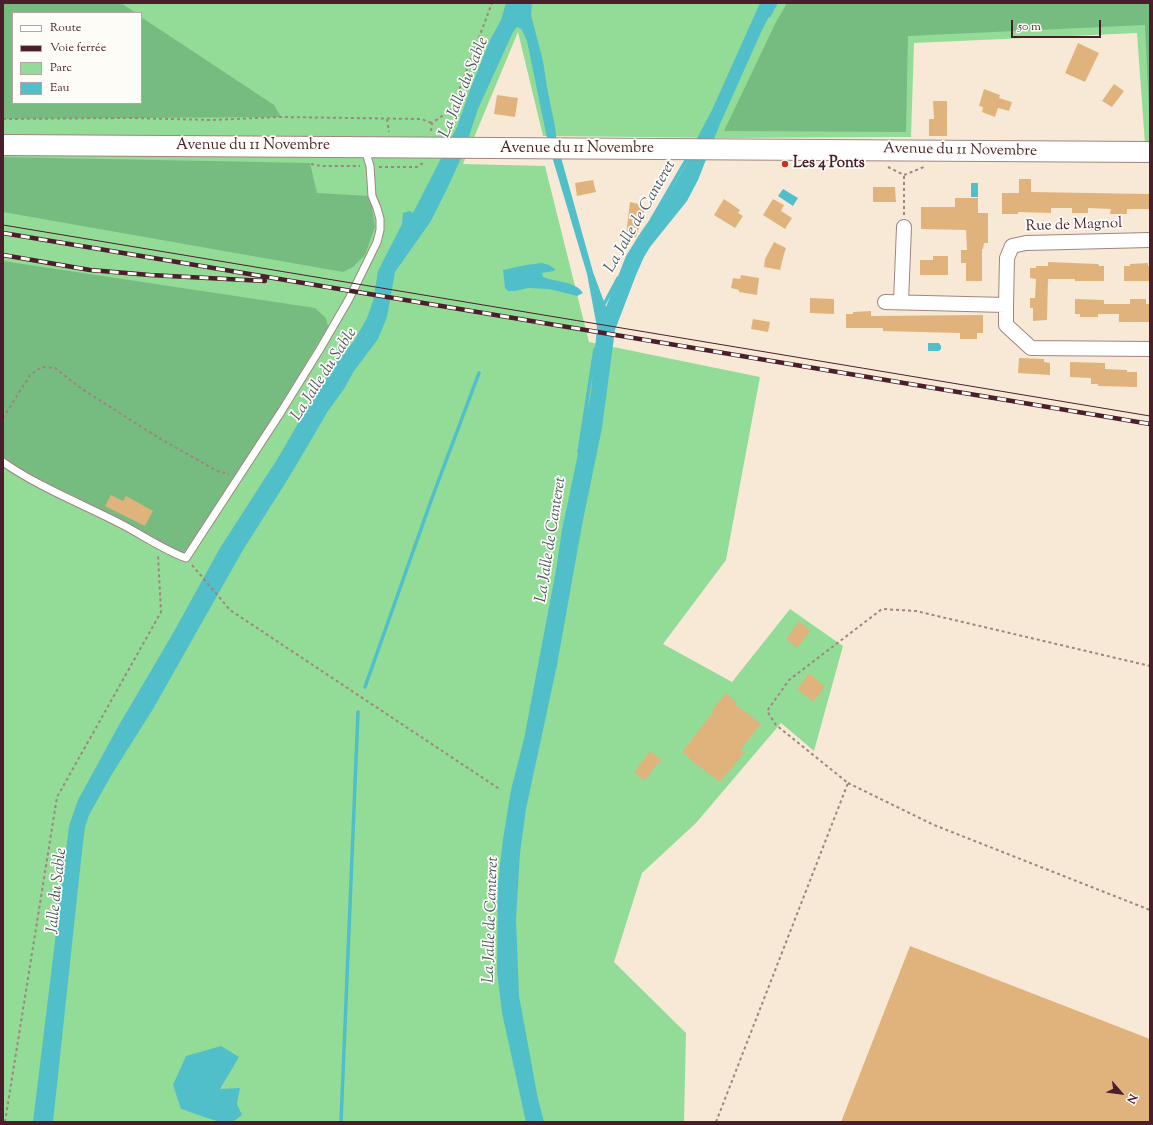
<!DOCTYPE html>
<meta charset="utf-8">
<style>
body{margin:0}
#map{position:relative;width:1153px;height:1125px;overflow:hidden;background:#f8e9d6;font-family:"Sorts Mill Goudy",serif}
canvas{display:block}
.frame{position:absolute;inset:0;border:4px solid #4a1f2b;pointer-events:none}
.legend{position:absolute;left:12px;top:12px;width:130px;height:92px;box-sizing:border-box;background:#fdfcf7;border:1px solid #b5a4a5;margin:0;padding:5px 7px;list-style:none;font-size:12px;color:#4a1f2b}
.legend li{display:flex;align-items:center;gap:8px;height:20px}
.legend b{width:20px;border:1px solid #b5a4a5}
.north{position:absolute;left:1101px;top:1073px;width:40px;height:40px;-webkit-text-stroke:3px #fdfcf7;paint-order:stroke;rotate:118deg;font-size:11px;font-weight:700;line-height:16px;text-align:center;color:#4a1f2b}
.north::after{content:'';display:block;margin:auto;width:14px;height:18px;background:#4a1f2b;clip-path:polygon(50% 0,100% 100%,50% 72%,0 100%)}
.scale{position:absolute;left:1011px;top:20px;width:90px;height:18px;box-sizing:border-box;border:2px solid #4a1f2b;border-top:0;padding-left:5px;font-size:12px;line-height:14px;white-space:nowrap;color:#4a1f2b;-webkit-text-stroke:3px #fdfcf7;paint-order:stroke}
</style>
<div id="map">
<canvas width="1153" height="1125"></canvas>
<div class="frame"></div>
<ul class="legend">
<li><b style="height:5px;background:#fff"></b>Route</li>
<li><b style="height:5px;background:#4a1f2b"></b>Voie ferrée</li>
<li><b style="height:11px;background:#93dc97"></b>Parc</li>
<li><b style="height:11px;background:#51bfc9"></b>Eau</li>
</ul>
<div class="north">N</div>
<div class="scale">50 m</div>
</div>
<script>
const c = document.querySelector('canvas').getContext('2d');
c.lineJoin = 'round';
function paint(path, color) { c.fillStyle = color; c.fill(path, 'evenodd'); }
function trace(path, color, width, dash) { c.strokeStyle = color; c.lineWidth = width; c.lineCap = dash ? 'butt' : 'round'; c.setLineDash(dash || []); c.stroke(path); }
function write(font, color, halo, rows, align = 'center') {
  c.font = font + ' "Sorts Mill Goudy",serif'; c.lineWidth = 3.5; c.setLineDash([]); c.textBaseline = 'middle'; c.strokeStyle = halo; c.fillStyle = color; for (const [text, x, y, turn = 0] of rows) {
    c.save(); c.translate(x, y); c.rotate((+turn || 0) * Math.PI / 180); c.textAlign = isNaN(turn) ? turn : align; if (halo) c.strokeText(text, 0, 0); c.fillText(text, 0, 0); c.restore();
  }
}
paint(new Path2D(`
 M3,3H1150V144H1145L1137,33L914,43L911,137L728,138L543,136L518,32L463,164L545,166L589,342L760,377L726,560L663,644L732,682L790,609L843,646L814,751L781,723L696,823L642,873L614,962L686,1033L684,1122H3ZM13,13H141V103H13Z`), '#93dc97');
paint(new Path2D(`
 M3,3H121L136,13H13V103H141V17L274,105L281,117L3,119Z
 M787,3H1150V131L1145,25L908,36L906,132L724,131L776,22Z
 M3,157L310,163L317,193L370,196L375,227L365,255L353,267L343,272L3,212Z
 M3,261L315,308L326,318L328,327L258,442L184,553L42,482L9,464L3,458Z`), '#76bc80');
paint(new Path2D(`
 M506,3H532L531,15L543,61L547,87L555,127L557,143L593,272L606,307L626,256L641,232L672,188L686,164L695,142L712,110L760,3H776L762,30L720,124L698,180L687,201L650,247L644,257L636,275L615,330L602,428L582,525L557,665L526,809L520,853L516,919L519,996L538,1099L544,1122H526L502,1013L497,971L498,883L503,839L511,790L524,739L556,570L562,530L591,392L597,327L587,274L548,143L527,41L522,30L518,27L516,28L513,32L478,109L463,154L446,191L431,221L395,272L387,317L378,339L354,371L344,389L328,411L291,474L243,550L153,709L112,774L89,815L85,827L82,851L53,1122H33L69,826L78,800L119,725L172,635L220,548L278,458L328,372L354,341L367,318L373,301L378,271L402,224L403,213L410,211L413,213L457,127L471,87L490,40L501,20Z
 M971,183H978V197H971Z
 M783,189L798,198L793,206L778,196Z
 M542,263L549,265L555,269L554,271L542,273L543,277C555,282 576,281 583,293L577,296L549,289L528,288L515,291H508L505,288L503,270L526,265Z
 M928,343H939L941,346V349L939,351H928Z
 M221,1046L239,1057L220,1089L240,1088L237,1104L242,1115C239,1117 235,1121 231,1122C221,1125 192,1112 181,1109L173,1085L186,1056Z`), '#51bfc9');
trace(new Path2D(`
 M769,16L776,3
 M652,219L688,157
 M602,308L618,278
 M579,452L595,349
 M365,687L432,498L479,373
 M341,1122L358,712`), '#51bfc9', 3.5);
paint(new Path2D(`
 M1078,43L1099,53L1085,82L1065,73Z
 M1114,84L1124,91L1112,107L1102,101Z
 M984,89L1000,95L999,98L1012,102L1009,111L998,108L995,117L982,112L983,107L979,106Z
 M497,95L518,98L515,117L494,114Z
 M933,101H947V136H929V119H934Z
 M1019,179H1031V192L1150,194V209H1127V214H1110L1111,209L1088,208V213H1072V208H1051V213L1018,212V214H1002V193H1019Z
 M593,180L596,192L577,196L575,183Z
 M873,187H895L896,202H873Z
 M955,198H978V213H988V243H984L983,249H982V281H966V263H961V250H967L966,230L921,229V207H955Z
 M724,199L740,210L738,213L743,216L735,228L714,215Z
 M773,199L784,205L781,211L792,218L785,229L763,215Z
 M630,202L646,206L636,237L626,235Z
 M774,242L786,248L784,254L780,270L764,267L765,259Z
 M933,256H948V275H920V260H933Z
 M1048,262L1098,264L1099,266H1104V281H1075V279H1048L1047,320L1033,321V308H1030V298H1035L1036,279L1030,278V268H1036V266H1048Z
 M1148,263V266H1150V281H1124V266H1130V264Z
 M741,275L759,278L757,295L739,292V290L731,288L733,278L740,279Z
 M810,298L834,299V314L810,313Z
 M1075,299L1104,300V304H1130V299H1146V304H1150V322H1119V314H1098V317H1080V314H1075Z
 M871,311V316L983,315V333H977V339H960V333L883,331V328H846V314H853V312Z
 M753,319L770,322L768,332L751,329Z
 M1019,358L1044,359V362L1050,363V375L1018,373Z
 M1070,362L1105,363V369L1127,370V372H1137V387L1098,386V384H1091V378L1070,377Z
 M111,495L123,501L126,496L153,511L145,526L105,506Z
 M799,621L810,631L797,648L786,639Z
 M809,673L825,687L813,702L797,689Z
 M726,693L736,702L735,704L761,724L740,750L744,753L720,782L689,759L690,758L682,752L714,711L712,710Z
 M650,751L661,760L644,781L634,772Z
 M910,946L1150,1039V1122H841Z`), '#e1b37c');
const lane = new Path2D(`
 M3,462C40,488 83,504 123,525C144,536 164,550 186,558L281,412L320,349L349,299L377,242L380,230V219L377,208L372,196L370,166L365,149`);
const street = new Path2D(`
 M885,302L1006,305L1007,258L1012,246L1026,243L1150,240
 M901,302L904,227
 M1006,305V325L1031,348L1150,349`);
const secondary = new Path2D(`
 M3,145L1150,152`);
trace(lane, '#a18480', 9);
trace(street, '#a18480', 16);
trace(secondary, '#a18480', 22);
trace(new Path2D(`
 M3,119L130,118L211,120L281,117L421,119L432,123
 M387,119L389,132
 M431,131L432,123L452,109L492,3
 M311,164L321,166H360
 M379,167H417L423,163
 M888,167L904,175L924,167
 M904,215V175
 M3,418L30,375L42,367L55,368L82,389L159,438L217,471L229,474
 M192,565L230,610L501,790
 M848,783L934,825L1150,910
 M5,1122L57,797L161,612L158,555
 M716,1122L848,783L776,725L767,711L789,680L882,609L916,611L1150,666`), '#a18480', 2, [3, 3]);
trace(lane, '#fff', 7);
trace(street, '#fff', 14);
trace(secondary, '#fff', 20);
trace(new Path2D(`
 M3,225L1150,416`), '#4a1f2b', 1);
const rail = new Path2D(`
 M3,233L1150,424
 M3,255L90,270L150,275L265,281`);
trace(rail, '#4a1f2b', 4.5);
trace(rail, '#fdfcf7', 3, [9]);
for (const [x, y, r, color] of [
 [785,164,4,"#c8321e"]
]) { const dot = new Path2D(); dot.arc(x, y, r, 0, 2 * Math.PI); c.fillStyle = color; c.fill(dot); trace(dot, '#fdfcf7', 1.5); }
write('15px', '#4a1f2b', '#fdfcf7', [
 ["Avenue du 11 Novembre",253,146],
 ["Avenue du 11 Novembre",577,149],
 ["Avenue du 11 Novembre",960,151,1],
 ["Rue de Magnol",1074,226,-2]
]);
write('bold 15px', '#4a1f2b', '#fdfcf7', [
 ["Les 4 Ponts",793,164]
], 'left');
write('italic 16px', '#4c5762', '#fdfcf7', [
 ["La Jalle du Sable",465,88,-68],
 ["La Jalle de Canteret",641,217,-60],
 ["La Jalle du Sable",325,375,-57],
 ["La Jalle de Canteret",552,540,-81],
 ["Jalle du Sable",58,891,-84],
 ["La Jalle de Canteret",492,920,-88]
]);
</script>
